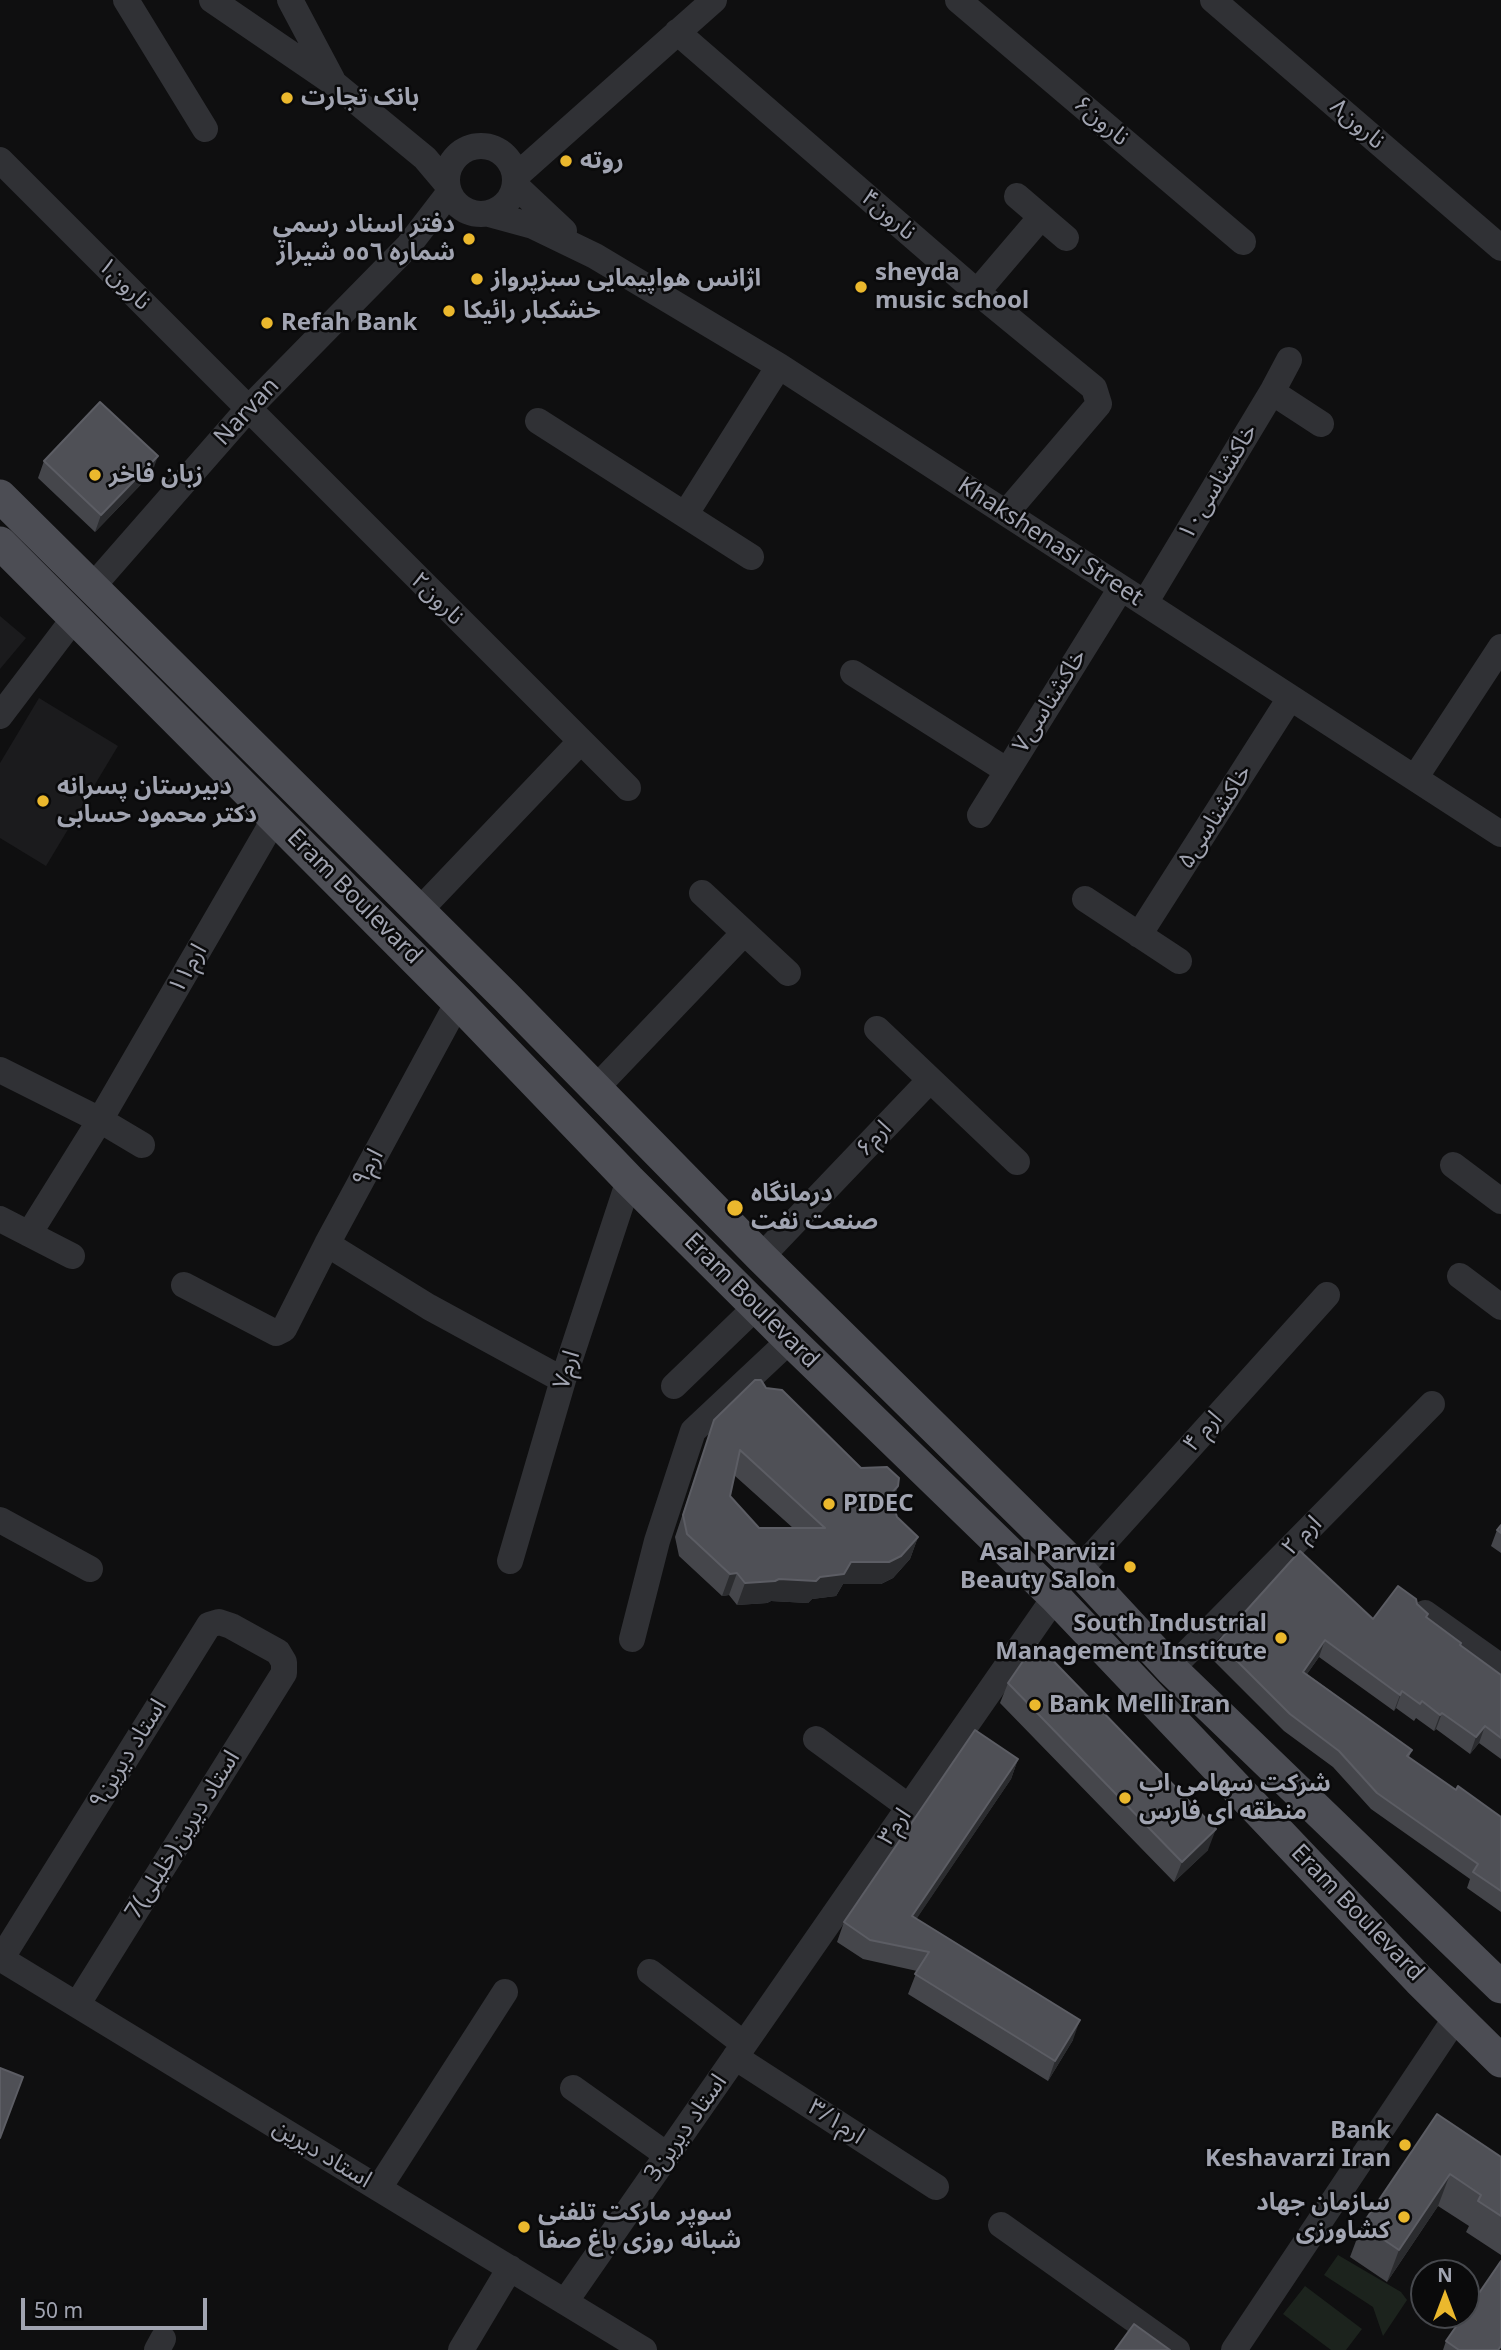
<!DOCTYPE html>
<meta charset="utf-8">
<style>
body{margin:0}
#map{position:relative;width:1501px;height:2350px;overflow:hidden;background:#0f0f10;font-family:"Noto Sans",sans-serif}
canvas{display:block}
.north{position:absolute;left:1410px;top:2259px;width:70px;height:70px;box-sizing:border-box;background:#0a0a0b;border:2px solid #46484d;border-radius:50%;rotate:0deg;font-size:19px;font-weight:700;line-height:28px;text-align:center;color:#a1a4b1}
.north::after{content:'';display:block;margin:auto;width:24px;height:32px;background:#ebb82d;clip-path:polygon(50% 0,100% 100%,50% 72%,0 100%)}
.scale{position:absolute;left:21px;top:2298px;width:186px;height:32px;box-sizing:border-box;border:4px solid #a1a4b1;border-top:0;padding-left:9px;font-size:21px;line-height:24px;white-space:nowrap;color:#a1a4b1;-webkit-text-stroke:5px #0a0a0b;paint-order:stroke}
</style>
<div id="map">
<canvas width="1501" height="2350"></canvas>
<div class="north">N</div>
<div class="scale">50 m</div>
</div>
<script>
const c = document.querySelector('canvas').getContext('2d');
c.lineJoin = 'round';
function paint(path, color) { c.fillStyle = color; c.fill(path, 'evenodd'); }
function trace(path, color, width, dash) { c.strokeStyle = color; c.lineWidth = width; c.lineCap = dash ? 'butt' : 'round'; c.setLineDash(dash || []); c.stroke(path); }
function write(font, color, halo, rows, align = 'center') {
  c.font = font + ' "Noto Sans","Noto Sans Arabic",sans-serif'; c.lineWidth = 5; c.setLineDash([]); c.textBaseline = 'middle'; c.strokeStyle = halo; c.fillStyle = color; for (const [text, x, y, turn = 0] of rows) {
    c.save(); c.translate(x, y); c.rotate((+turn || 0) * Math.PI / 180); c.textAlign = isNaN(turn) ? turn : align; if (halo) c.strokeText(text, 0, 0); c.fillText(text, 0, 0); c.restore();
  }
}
paint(new Path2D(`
 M0,616L26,638L0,669Z
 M39,698L118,746L46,866L0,838V763Z`), '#1b1b1d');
paint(new Path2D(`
 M1338,2255L1401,2292L1407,2300L1383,2336L1373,2307L1324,2275Z
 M1305,2286L1362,2329L1346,2350H1331L1283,2314Z`), '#1c231d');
trace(new Path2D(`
 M126,0L205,129
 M212,0L335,84L425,158L447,184
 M290,0L332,79
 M958,0L1243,242
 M1213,0L1501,248
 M677,32L977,292L1094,388L1099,404L1006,513
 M447 180a34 34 0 1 1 68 0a34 34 0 1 1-68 0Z
 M0,160L628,788
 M515,177L714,0
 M515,185L564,231
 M1017,196L1066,238
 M489,214L533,226L595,256L779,366L1501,834
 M977,292L1041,217
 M1272,392L1321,424
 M538,421L751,557
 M685,515L779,366
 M93,586L248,409L409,245L449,193
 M1145,603L1272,392L1289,360
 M853,673L1006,770
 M0,716L75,617
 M1415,778L1501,647
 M980,815L1121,588
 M702,893L788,973
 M1085,899L1179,961
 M418,912L580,742
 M1139,935L1290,698
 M877,1029L1017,1162
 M0,1070L100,1120L142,1145
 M595,1089L744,933
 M1453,1165L1501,1201
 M0,1219L72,1256
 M29,1234L100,1120L275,818
 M327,1244L429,1307L563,1380
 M761,1257L929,1081
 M1460,1276L1501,1307
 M184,1285L276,1333L284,1329L327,1244L458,1002
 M674,1386L757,1306
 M0,1520L90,1569
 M510,1561L563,1380L629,1180
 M1079,1570L1327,1295
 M1425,1613L1501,1667
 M632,1639L657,1541L693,1431L790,1340
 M1171,1669L1432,1404
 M816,1739L909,1807
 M0,1958L644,2350
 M1,1959L209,1625L219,1622L231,1626L278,1652L284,1662V1673L77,2005
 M650,1972L744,2044
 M735,2057L936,2187
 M573,2088L667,2155
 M379,2188L505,1992
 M1001,2225L1177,2350
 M565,2302L1055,1597
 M157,2350L163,2339
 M461,2350L510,2268
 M1234,2350L1457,2016`), '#303135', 26);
trace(new Path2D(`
 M0,496L506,997L761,1257L1079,1570L1171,1669L1501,1987
 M0,543L458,1002L629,1180L790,1340L1055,1597L1419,1980L1501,2061`), '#4c4d54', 33);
paint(new Path2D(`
 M44,461L152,473L95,532L38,478Z
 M766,1388L861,1468L898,1486L892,1503L897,1517L918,1537L910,1559L893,1578L881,1584H843L836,1596L812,1599L808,1603L771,1601L767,1603L737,1605L729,1595L722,1596L679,1556L675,1537L714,1420ZM734,1475L793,1528H759L730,1496Z
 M1501,1525V1553L1491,1546L1497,1530Z
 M1417,1604L1428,1614L1427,1618L1461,1643L1460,1646L1501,1675V1759L1479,1743L1470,1754L1436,1729L1434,1731L1416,1718L1414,1721L1396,1708L1394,1711L1319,1657L1307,1674L1412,1750L1409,1757L1456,1790L1501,1817V1912L1467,1888L1470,1879L1371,1809L1333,1767L1284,1731L1212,1659L1218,1642L1373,1619Z
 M1008,1683L1208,1850L1174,1882L1000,1703Z
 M1018,1759L1011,1779L916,1919L1073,2040L1048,2081L908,1994L917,1971L863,1959L837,1942L844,1922Z
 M1437,2114L1501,2157V2255L1466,2232L1469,2226L1438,2206L1387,2282L1350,2257L1362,2225Z
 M1446,2341L1501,2350H1443Z`), '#45464b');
paint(new Path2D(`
 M158,456L152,473L95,532L101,515Z
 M898,1486L890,1508V1495Z
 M918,1537L910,1559L893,1578L881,1584H843L836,1596L812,1599L808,1603L771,1601L767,1603L737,1605L745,1583L779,1579L851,1562Z
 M737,1573L729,1595L722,1596L730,1574Z
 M1325,1640L1319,1657L1297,1688L1303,1672Z
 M1402,1691L1396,1708L1394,1711L1400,1695Z
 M1442,1713L1436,1729L1434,1731L1440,1715Z
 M1485,1726L1479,1743L1470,1754L1476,1737Z
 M1018,1759L1011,1779L905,1936L912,1916Z
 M1216,1829L1208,1850L1174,1882L1182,1862Z
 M1080,2020L1073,2040L1048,2081L1055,2061Z
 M1450,2174L1438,2206L1387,2282L1399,2250Z`), '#2b2c2f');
const building = new Path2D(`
 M100,402L158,456L101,515L44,461Z
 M755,1380H761L766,1388L782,1390L861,1468L887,1467L899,1478L898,1486L890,1495L897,1517L918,1537L901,1556L889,1562H851L844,1574L820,1577L816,1581L779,1579L775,1581L745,1583L737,1573L730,1574L687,1534L683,1515L714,1420ZM740,1450L825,1528H759L730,1496Z
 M1501,1525V1533L1497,1530Z
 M1300,1551L1373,1619L1398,1586L1416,1599L1417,1604L1428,1614L1426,1617L1461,1643L1460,1645L1501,1675V1738L1485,1726L1476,1737L1442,1713L1440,1715L1422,1701L1420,1704L1402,1691L1400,1695L1325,1640L1303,1672L1412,1750L1407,1756L1456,1790L1458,1786L1501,1817V1891L1473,1872L1478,1864L1377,1793L1339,1751L1290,1714L1218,1642Z
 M1037,1644L1216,1829L1182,1862L1008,1683L1032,1648Z
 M975,1730L1018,1759L912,1916L1080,2020L1055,2061L915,1974L929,1952L870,1940L844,1922Z
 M0,2068L23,2077L0,2138Z
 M1437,2114L1501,2157V2216L1478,2201L1481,2195L1450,2174L1399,2250L1362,2225Z
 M1501,2261V2346L1498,2350H1459L1446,2341L1464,2315H1466V2312Z
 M1134,2324L1170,2350H1115Z`);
paint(building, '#4f5056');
trace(building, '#5c5d64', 2);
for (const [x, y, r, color] of [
 [287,98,7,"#ebb82d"],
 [566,161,7,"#ebb82d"],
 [469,239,7,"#ebb82d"],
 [477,279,7,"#ebb82d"],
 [861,287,7,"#ebb82d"],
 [449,311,7,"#ebb82d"],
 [267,323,7,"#ebb82d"],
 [95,475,7,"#ebb82d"],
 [43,801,7,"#ebb82d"],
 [735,1208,9,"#ebb82d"],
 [829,1504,7,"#ebb82d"],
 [1130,1567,7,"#ebb82d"],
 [1281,1638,7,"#ebb82d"],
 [1035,1705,7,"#ebb82d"],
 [1125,1798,7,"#ebb82d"],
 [1405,2145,7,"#ebb82d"],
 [1404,2217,7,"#ebb82d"],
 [524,2227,7,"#ebb82d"]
]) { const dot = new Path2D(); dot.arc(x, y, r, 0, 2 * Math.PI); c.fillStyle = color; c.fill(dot); trace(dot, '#0a0a0b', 2.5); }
write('bold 24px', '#a1a4b1', '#0a0a0b', [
 ["بانک تجارت",301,98],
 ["روته",580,161],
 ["دفتر اسناد رسمي",455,225,"right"],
 ["شماره ٥٥٦ شيراز",455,253,"right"],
 ["sheyda",875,273],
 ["music school",875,301],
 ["اژانس هواپیمایی سبزپرواز",491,279],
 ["خشکبار رائیکا",463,311],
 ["Refah Bank",281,323],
 ["زبان فاخر",109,475],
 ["دبیرستان پسرانه",57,787],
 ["دکتر محمود حسابی",57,815],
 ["درمانگاه",751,1194],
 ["صنعت نفت",751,1222],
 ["PIDEC",843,1504],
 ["Asal Parvizi",1116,1553,"right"],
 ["Beauty Salon",1116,1581,"right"],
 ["South Industrial",1267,1624,"right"],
 ["Management Institute",1267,1652,"right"],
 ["Bank Melli Iran",1049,1705],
 ["شرکت سهامی اب",1139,1784],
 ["منطقه ای فارس",1139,1812],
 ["Bank",1391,2131,"right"],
 ["Keshavarzi Iran",1391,2159,"right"],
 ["سازمان جهاد",1390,2203,"right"],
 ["کشاورزی",1390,2231,"right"],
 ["سوپر مارکت تلفنی",538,2213],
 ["شبانه روزی باغ صفا",538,2241]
], 'left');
write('24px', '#a1a4b1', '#0a0a0b', [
 ["نارون۶",1101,121,40],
 ["نارون۸",1357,124,41],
 ["نارون۴",888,215,41],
 ["نارون۱",124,284,45],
 ["Narvan",247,412,-47],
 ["خاکشناسی۱۰",1218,482,-59],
 ["Khakshenasi Street",1050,542,33],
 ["نارون۲",437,599,45],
 ["خاکشناسی۷",1050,701,-58],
 ["خاکشناسی۵",1215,817,-58],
 ["Eram Boulevard",354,897,45],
 ["ارم۱۱",188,969,-60],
 ["ارم۶",874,1139,-46],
 ["ارم۹",368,1168,-61],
 ["Eram Boulevard",751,1301,45],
 ["ارم۷",567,1370,-72],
 ["ارم ۴",1203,1432,-48],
 ["ارم ۲",1302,1536,-45],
 ["استاد دیرین۹",128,1754,-58],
 ["ارم۳",895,1827,-55],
 ["7استاد دیرین(خلیلی)",183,1835,-58],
 ["Eram Boulevard",1357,1913,46],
 ["۳/۱ارم",836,2122,33],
 ["3استاد دیرین",686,2128,-55],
 ["استاد دیرین",322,2154,31]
]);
</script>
